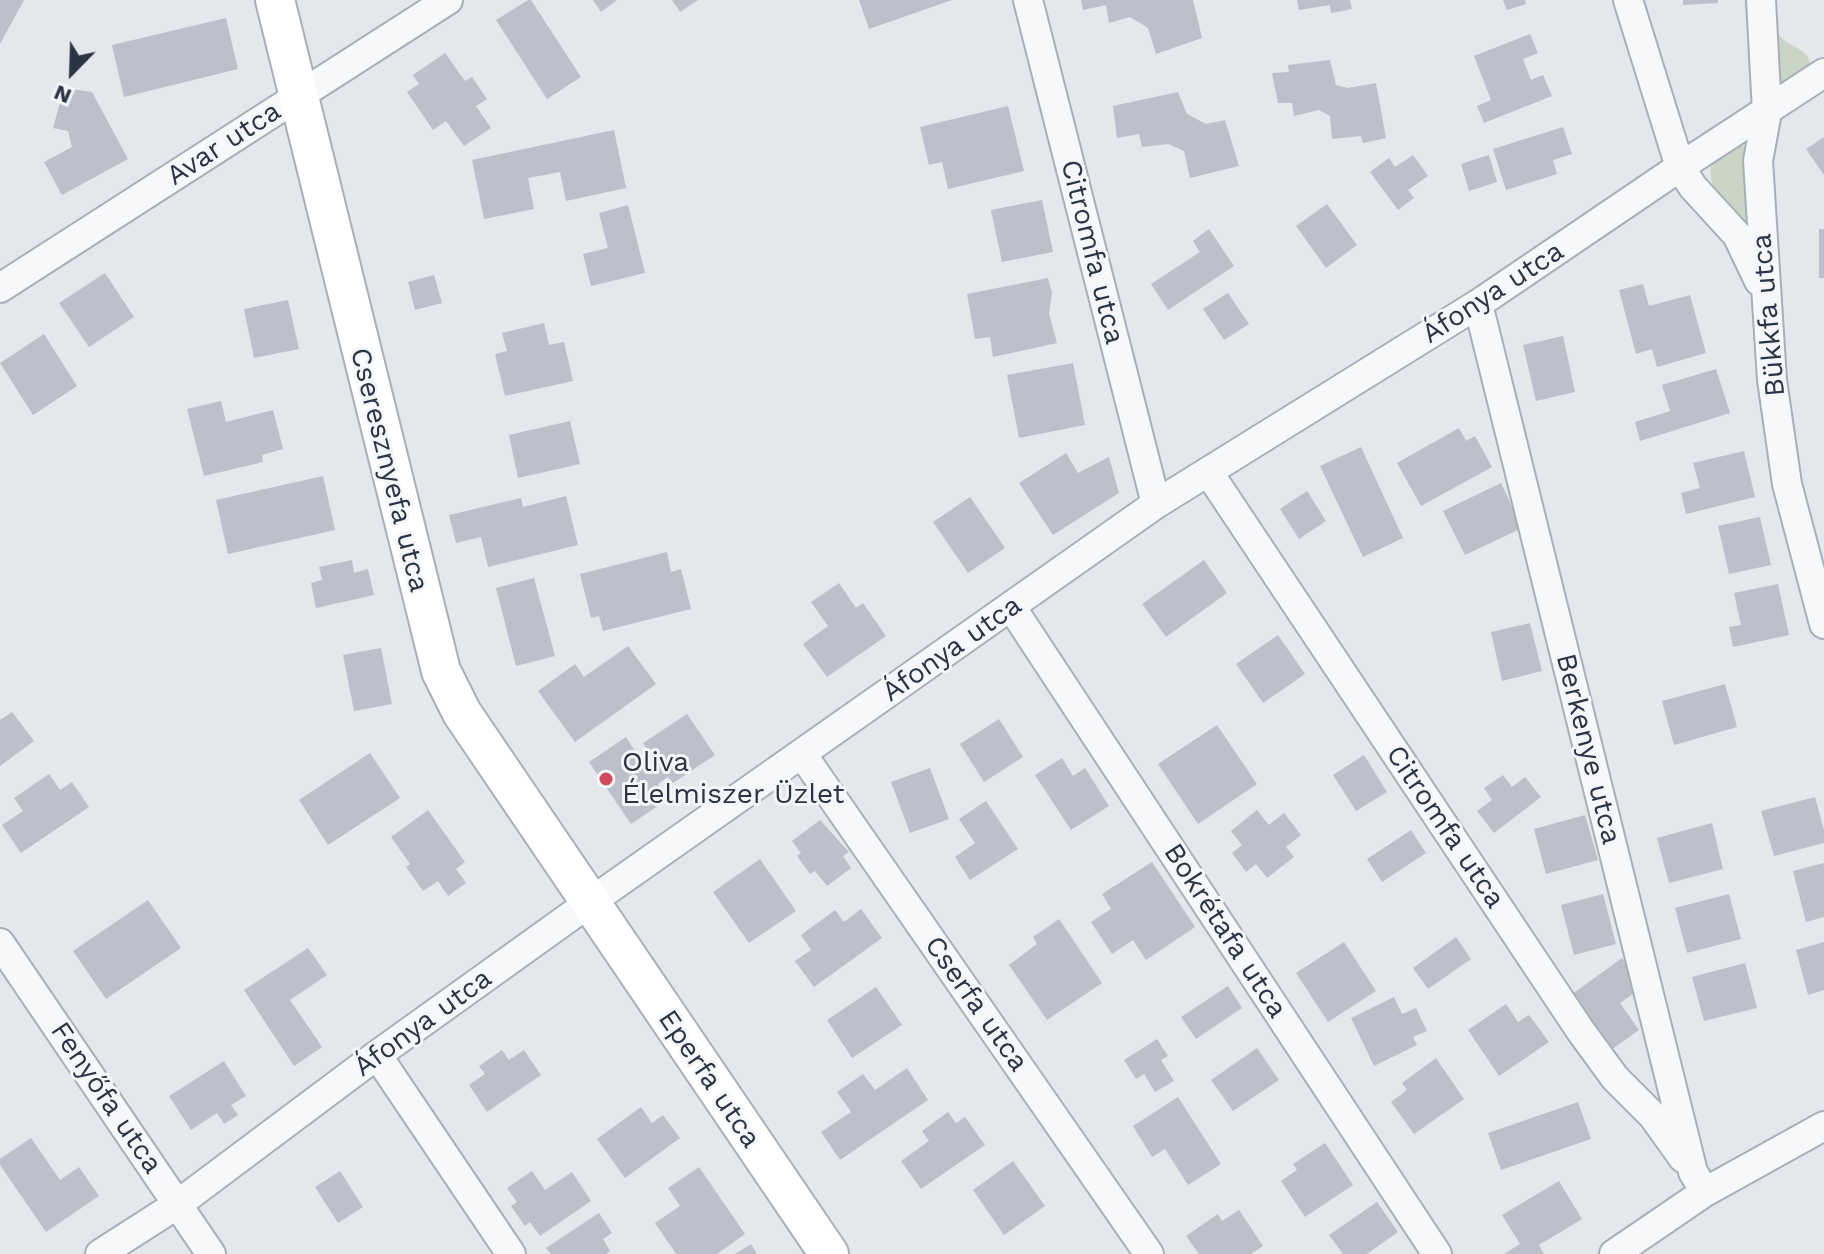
<!DOCTYPE html>
<meta charset="utf-8">
<style>
body{margin:0}
#map{position:relative;width:1824px;height:1254px;overflow:hidden;background:#e4e7ec;font-family:"Work Sans",sans-serif}
canvas{display:block}
.north{position:absolute;left:32px;top:32px;width:80px;height:80px;-webkit-text-stroke:6px #f4f6f9;paint-order:stroke;rotate:203deg;font-size:22px;font-weight:700;line-height:32px;text-align:center;color:#2b3445}
.north::after{content:'';display:block;margin:auto;width:28px;height:36px;background:#2b3445;clip-path:polygon(50% 0,100% 100%,50% 72%,0 100%)}
</style>
<div id="map">
<canvas width="1824" height="1254"></canvas>
<div class="north">N</div>
</div>
<script>
const c = document.querySelector('canvas').getContext('2d');
c.lineJoin = 'round';
function paint(path, color) { c.fillStyle = color; c.fill(path, 'evenodd'); }
function trace(path, color, width, dash) { c.strokeStyle = color; c.lineWidth = width; c.lineCap = dash ? 'butt' : 'round'; c.setLineDash(dash || []); c.stroke(path); }
function write(font, color, halo, rows, align = 'center') {
  c.font = font + ' "Work Sans",sans-serif'; c.lineWidth = 6; c.setLineDash([]); c.textBaseline = 'middle'; c.strokeStyle = halo; c.fillStyle = color; for (const [text, x, y, turn = 0] of rows) {
    c.save(); c.translate(x, y); c.rotate((+turn || 0) * Math.PI / 180); c.textAlign = isNaN(turn) ? turn : align; if (halo) c.strokeText(text, 0, 0); c.fillText(text, 0, 0); c.restore();
  }
}
paint(new Path2D(`
 M1771,24C1775,29 1779,36 1784,40C1797,50 1809,49 1811,68L1776,91Z
 M1739,144L1750,149L1746,218L1749,228C1727,208 1701,188 1714,156Z`), '#c9d6c5');
paint(new Path2D(`
 M0,0H24L0,44Z
 M528,0H531L581,77L547,99L496,20Z
 M593,0H617L601,12Z
 M672,0H698L680,12Z
 M859,0H952L869,29Z
 M1081,0H1193L1202,38L1156,54L1148,28L1130,17L1109,23L1106,5L1083,10Z
 M1297,0H1350L1352,9L1331,13L1330,5L1299,10Z
 M1503,0H1525L1526,4L1507,10Z
 M1683,0H1718V3L1683,5Z
 M226,18L238,69L124,97L112,45Z
 M1530,34L1538,53L1523,59L1531,80L1543,75L1552,96L1484,123L1477,106L1491,100L1474,56Z
 M445,53L465,81L472,77L487,99L476,106L491,128L464,146L446,121L433,130L407,92L419,84L413,75Z
 M1330,60L1336,85L1348,88L1376,83L1386,138L1363,143L1361,136L1332,139L1330,116L1319,110L1294,116L1292,103H1278L1272,73L1289,72L1288,65Z
 M64,88L92,92L128,159L62,195L44,162L72,147L68,131L53,128Z
 M1178,92L1187,114L1206,124L1225,120L1239,166L1190,178L1184,151L1168,144L1142,147L1139,134L1117,138L1113,106Z
 M1008,106L1024,171L948,189L942,162L929,165L920,127Z
 M1563,127L1572,154L1553,160L1557,174L1506,190L1493,149Z
 M614,130L626,188L566,201L560,172L528,178L534,209L484,219L472,160Z
 M1824,137V175L1806,149Z
 M1413,155L1428,176L1408,190L1414,198L1398,210L1370,172L1389,158L1395,167Z
 M1489,155L1497,182L1469,191L1461,164Z
 M1042,200L1053,252L1002,262L991,210Z
 M1327,204L1357,245L1326,268L1296,226Z
 M628,205L645,273L591,286L583,254L608,248L599,213Z
 M1209,229L1234,266L1168,310L1151,284L1200,252L1193,241Z
 M1819,229H1824V278H1819Z
 M105,273L134,317L89,347L59,303Z
 M434,275L442,303L415,310L408,282Z
 M1048,278L1052,293L1049,314L1057,343L993,357L990,337L975,339L967,294Z
 M1643,284L1649,306L1690,295L1706,353L1657,367L1652,349L1636,354L1619,290Z
 M1228,293L1249,324L1224,340L1203,309Z
 M288,300L299,349L254,358L244,309Z
 M544,323L549,345L564,342L573,381L505,396L495,354L507,351L502,333Z
 M44,334L77,386L33,415L0,363Z
 M1563,336L1575,392L1536,401L1523,345Z
 M1073,363L1085,425L1019,438L1007,375Z
 M1716,369L1730,413L1640,441L1635,422L1670,411L1662,385Z
 M221,401L226,422L273,410L283,449L262,455L263,462L204,476L187,409Z
 M570,421L580,464L518,478L509,435Z
 M1459,428L1466,441L1475,436L1492,467L1421,506L1397,463Z
 M1361,447L1403,538L1363,557L1320,466Z
 M1744,451L1755,497L1686,514L1681,493L1700,488L1693,463Z
 M1066,453L1078,473L1109,457L1119,493L1053,535L1019,483Z
 M323,476L335,530L228,554L216,500Z
 M1501,483L1522,528L1465,555L1443,511Z
 M1307,491L1326,521L1299,539L1280,509Z
 M566,496L578,545L488,567L481,537L456,543L449,515L521,498L523,507Z
 M970,497L1005,548L968,573L933,522Z
 M1760,517L1771,565L1729,574L1718,526Z
 M667,552L671,572L681,569L691,609L603,631L599,616L591,618L580,574Z
 M352,560L354,573L368,569L374,595L316,608L311,583L322,580L319,567Z
 M1204,560L1227,593L1166,637L1142,604Z
 M534,578L555,656L516,666L496,588Z
 M839,583L856,608L863,603L886,636L827,677L803,644L828,626L811,602Z
 M1778,584L1789,635L1733,647L1729,627L1741,625L1734,593Z
 M1530,623L1542,671L1502,681L1491,632Z
 M1278,635L1305,674L1263,703L1236,664Z
 M628,646L656,684L575,742L538,691L575,664L584,677Z
 M381,648L392,704L354,711L343,655Z
 M1725,684L1737,727L1674,745L1662,701Z
 M12,712L34,741L0,766V720Z
 M687,714L715,755L673,783L668,777L658,784L668,799L631,824L589,762L626,737L640,759L649,753L643,743Z
 M999,719L1023,757L984,782L960,744Z
 M1217,725L1257,784L1198,824L1158,764Z
 M370,753L400,798L328,845L299,800Z
 M1364,755L1387,792L1356,811L1333,775Z
 M1062,758L1073,776L1085,768L1109,806L1071,830L1035,775Z
 M930,768L949,819L910,833L891,782Z
 M49,774L60,790L72,782L89,807L21,853L2,825L23,811L14,798Z
 M1503,775L1512,787L1525,777L1541,797L1494,833L1477,811L1492,800L1484,788Z
 M1815,797L1824,830V843L1774,856L1761,811Z
 M986,801L1018,849L970,880L955,857L975,843L959,819Z
 M428,810L465,862L456,869L466,883L448,896L438,881L423,891L406,867L410,864L391,837Z
 M1257,810L1269,825L1284,813L1301,835L1286,847L1294,857L1267,878L1256,864L1246,872L1232,853L1242,845L1231,831Z
 M1585,815L1598,860L1546,874L1534,829Z
 M820,820L849,852L843,856L851,868L827,886L815,871L810,874L797,856L801,853L792,841Z
 M1712,823L1723,869L1669,883L1657,838Z
 M1411,830L1426,853L1382,882L1367,859Z
 M760,859L796,911L749,943L713,892Z
 M1152,862L1195,927L1146,960L1133,940L1112,954L1091,922L1111,909L1102,894Z
 M1824,863V917L1806,922L1793,871Z
 M1603,894L1616,944L1574,955L1561,905Z
 M1729,894L1741,939L1687,953L1675,908Z
 M148,900L181,948L106,999L73,951Z
 M861,909L882,938L814,987L795,961L811,950L801,935L835,910L844,922Z
 M1059,919L1102,983L1047,1020L1009,965L1037,944L1033,937Z
 M1456,937L1471,959L1428,989L1413,968Z
 M1344,942L1376,991L1328,1022L1296,973Z
 M1824,942V990L1808,995L1796,950Z
 M308,948L327,975L290,1000L322,1047L294,1066L244,990Z
 M1622,958L1643,987L1620,1003L1639,1030L1611,1050L1571,995Z
 M1745,963L1757,1008L1704,1021L1692,977Z
 M1228,986L1242,1008L1196,1039L1181,1017Z
 M876,987L902,1025L852,1058L827,1020Z
 M1394,997L1402,1014L1416,1008L1427,1031L1413,1037L1417,1045L1374,1066L1351,1018Z
 M1506,1004L1518,1022L1529,1015L1549,1042L1499,1076L1468,1030Z
 M1157,1039L1168,1056L1161,1060L1174,1081L1155,1092L1144,1074L1136,1079L1124,1060Z
 M1257,1048L1279,1080L1233,1111L1211,1080Z
 M502,1050L509,1060L524,1050L541,1075L487,1112L469,1085L485,1074L479,1066Z
 M1436,1058L1464,1099L1414,1134L1391,1102L1407,1090L1402,1083Z
 M224,1061L246,1096L231,1105L238,1115L224,1124L217,1113L191,1130L169,1096Z
 M907,1068L928,1100L840,1160L821,1132L851,1112L837,1092L863,1074L875,1090Z
 M1178,1097L1221,1164L1188,1185L1165,1149L1152,1157L1133,1126Z
 M1578,1102L1591,1139L1501,1170L1488,1133Z
 M641,1107L652,1123L663,1115L680,1138L625,1178L597,1139Z
 M948,1112L956,1123L965,1117L985,1145L921,1189L901,1161L929,1141L922,1131Z
 M31,1138L60,1180L79,1167L99,1196L46,1232L0,1165V1159Z
 M1325,1143L1353,1185L1305,1217L1281,1181L1297,1170L1293,1164Z
 M1013,1161L1045,1206L1004,1235L973,1190Z
 M699,1167L745,1234L717,1254H676L655,1223L680,1206L668,1188Z
 M340,1171L363,1207L338,1223L315,1187Z
 M532,1171L545,1190L572,1172L591,1201L540,1236L530,1222L525,1226L511,1206L517,1202L507,1188Z
 M1559,1181L1582,1219L1539,1245L1544,1254H1504L1520,1244L1502,1215Z
 M1377,1202L1398,1232L1367,1254H1343L1329,1235Z
 M1239,1210L1263,1246L1251,1254H1199L1186,1236L1218,1214L1222,1221Z
 M599,1213L612,1233L603,1239L610,1251L606,1254H551L546,1248Z
 M751,1244L757,1254H735Z`), '#bbc0ca');
const street = new Path2D(`
 M1028,0L1156,504
 M1628,0L1680,167L1693,187L1737,235L1759,281
 M1761,0L1767,112L1758,161L1772,380L1787,484L1824,624
 M0,288L448,0
 M1478,304L1693,1172L1705,1192
 M1209,473L1580,1030L1615,1078L1653,1116L1683,1158
 M1012,608L1437,1254
 M802,754L1149,1254
 M0,943L211,1254
 M377,1055L511,1254
 M100,1254L178,1204L377,1055L589,903L1156,504L1478,304L1680,167L1824,73
 M1614,1254L1705,1192L1824,1126`);
const secondary = new Path2D(`
 M275,0L441,671L462,713L829,1254`);
trace(street, '#a9aeb7', 32);
trace(secondary, '#a9aeb7', 42);
trace(street, '#f7f8fa', 28);
trace(secondary, '#fff', 38);
for (const [x, y, r, color] of [
 [606,779,8,"#d1495b"]
]) { const dot = new Path2D(); dot.arc(x, y, r, 0, 2 * Math.PI); c.fillStyle = color; c.fill(dot); trace(dot, '#f4f6f9', 3); }
write('28px', '#2b3445', '#f4f6f9', [
 ["Avar utca",224,144,-33],
 ["Citromfa utca",1092,252,76],
 ["Áfonya utca",1493,293,-33],
 ["Bükkfa utca",1769,315,-95],
 ["Cseresznyefa utca",389,470,76],
 ["Áfonya utca",952,649,-35],
 ["Berkenye utca",1588,749,76],
 ["Citromfa utca",1445,827,56],
 ["Bokrétafa utca",1225,931,57],
 ["Cserfa utca",976,1004,55],
 ["Áfonya utca",423,1023,-36],
 ["Eperfa utca",709,1079,56],
 ["Fenyőfa utca",106,1098,56]
]);
write('28px', '#2b3445', '#f4f6f9', [
 ["Oliva",622,763],
 ["Élelmiszer Üzlet",622,795]
], 'left');
</script>
